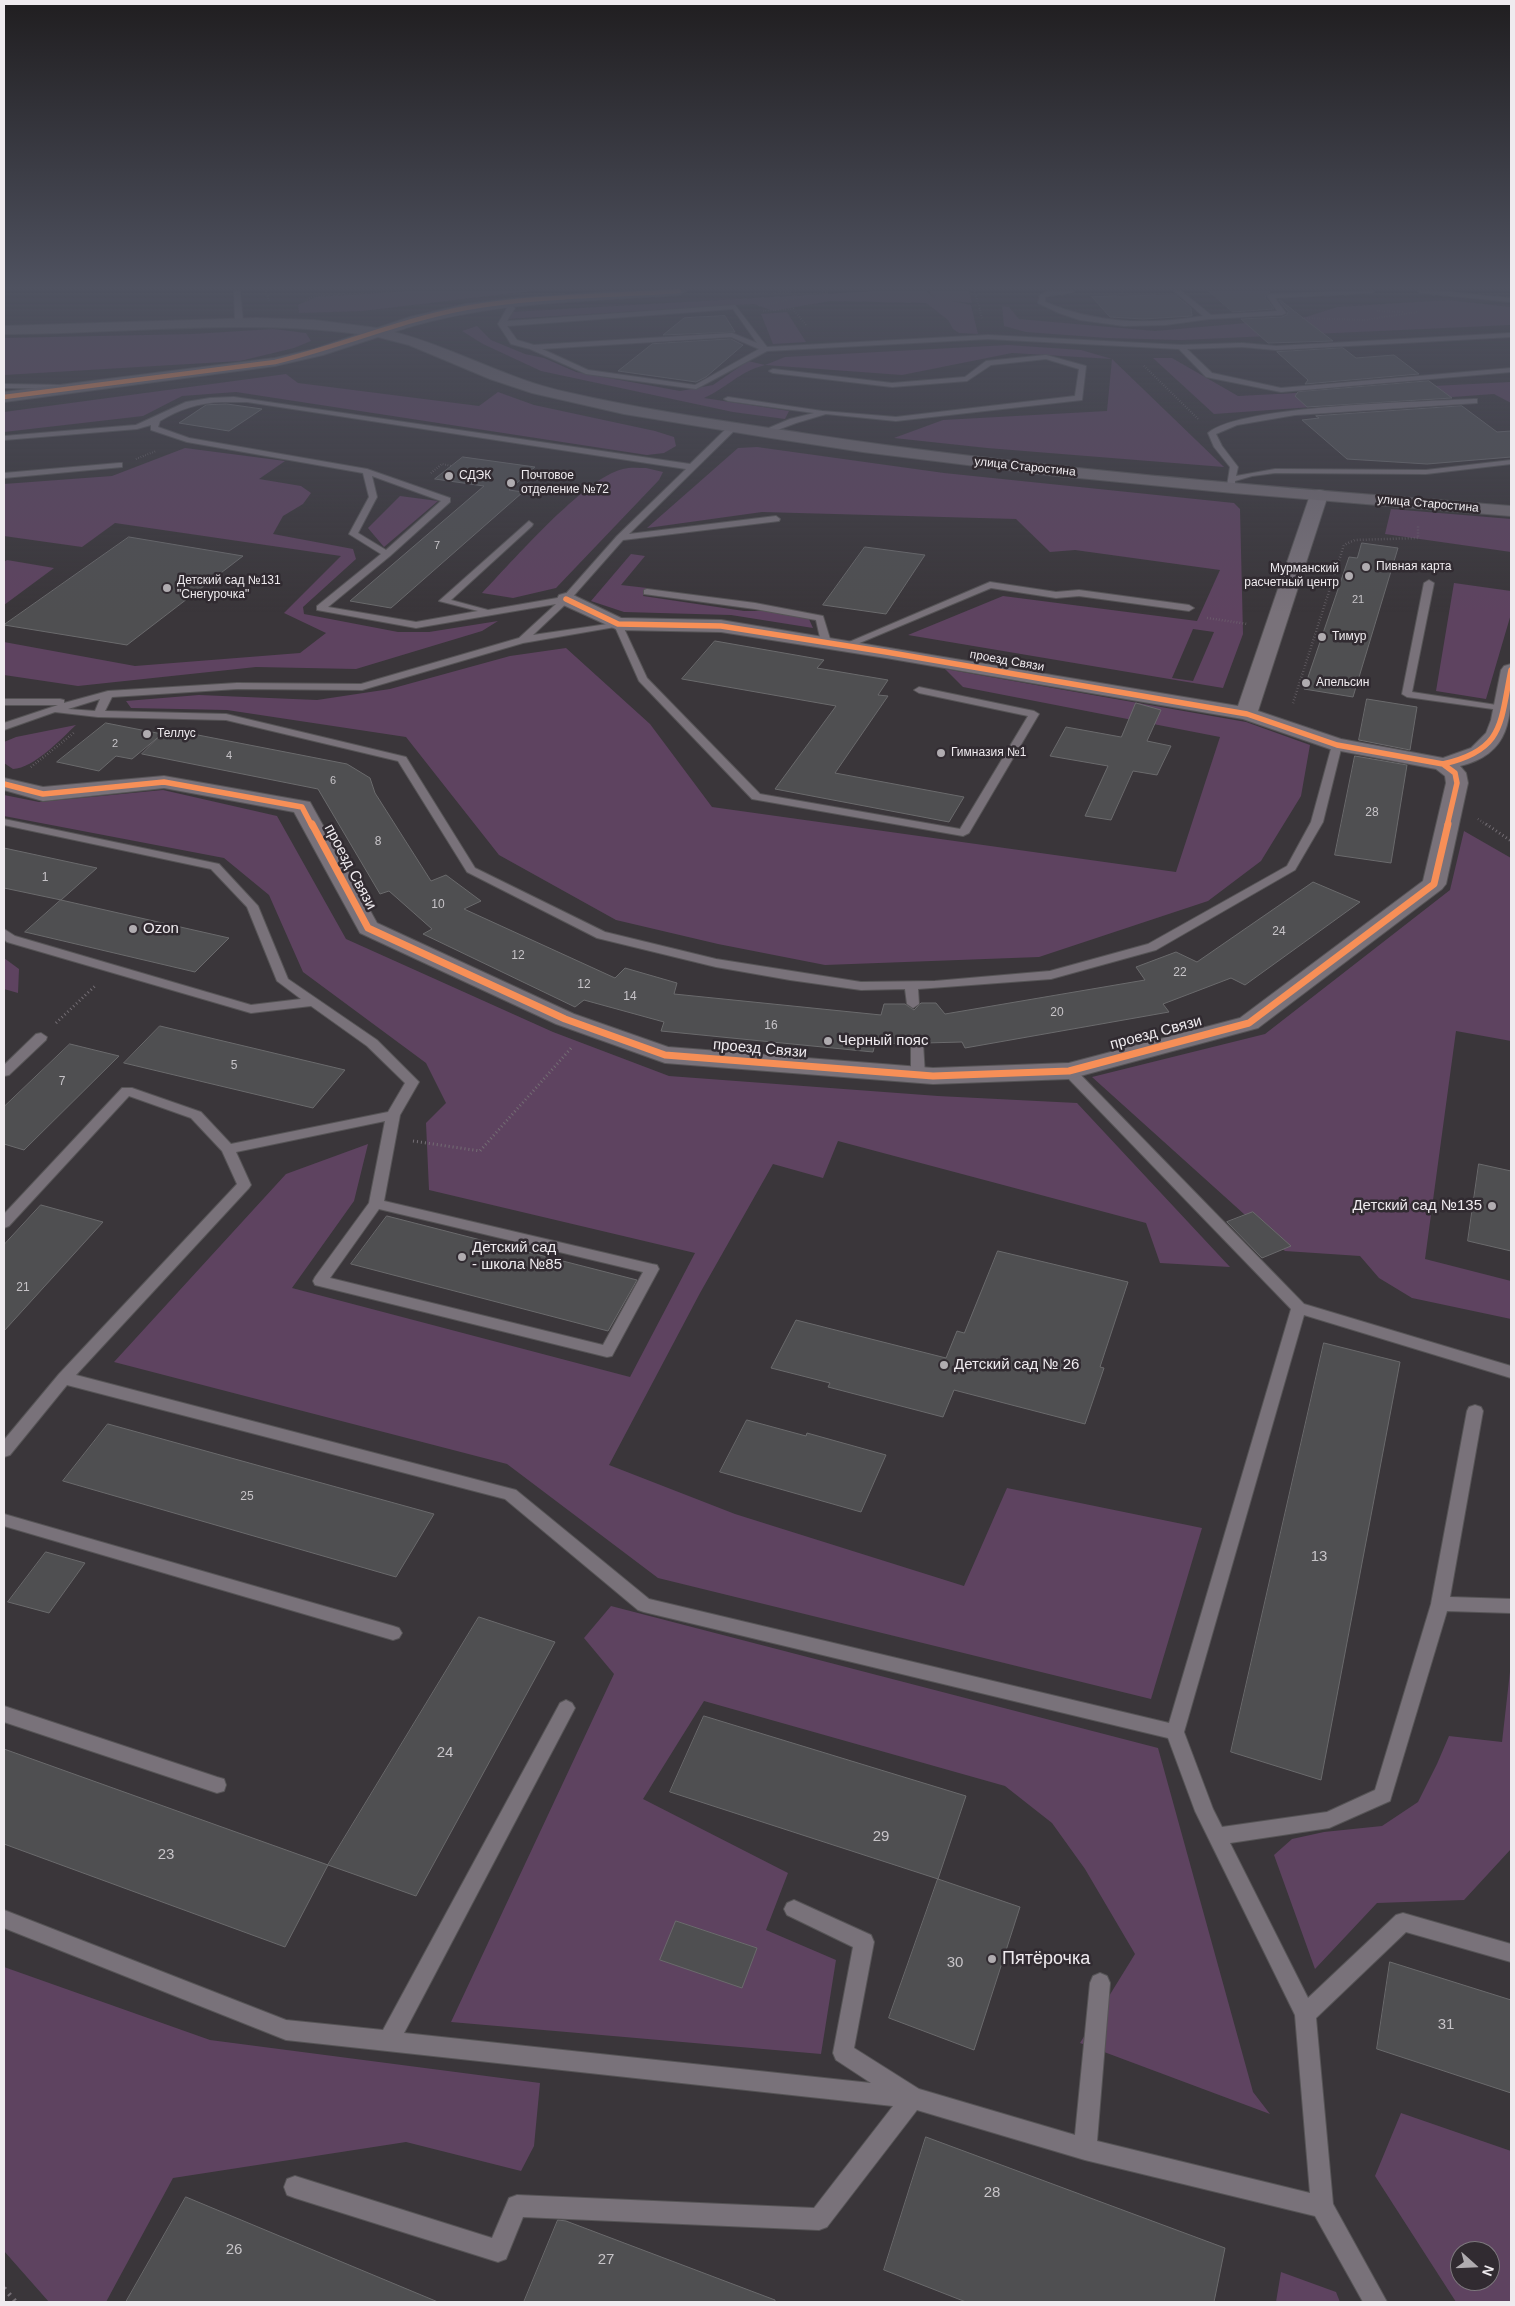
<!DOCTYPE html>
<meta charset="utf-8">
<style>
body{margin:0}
#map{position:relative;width:1515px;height:2306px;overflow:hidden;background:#3a363a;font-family:Helvetica,sans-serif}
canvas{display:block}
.frame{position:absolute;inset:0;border:5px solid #efebef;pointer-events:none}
.north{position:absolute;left:1450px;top:2241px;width:50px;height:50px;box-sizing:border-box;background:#312b31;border:1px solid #7d787d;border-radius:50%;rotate:110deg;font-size:14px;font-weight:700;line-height:20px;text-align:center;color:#efebef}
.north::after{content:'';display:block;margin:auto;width:18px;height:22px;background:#b0acb0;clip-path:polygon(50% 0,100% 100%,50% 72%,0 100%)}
</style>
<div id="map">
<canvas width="1515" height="2306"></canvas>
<div class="frame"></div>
<div class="north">N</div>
</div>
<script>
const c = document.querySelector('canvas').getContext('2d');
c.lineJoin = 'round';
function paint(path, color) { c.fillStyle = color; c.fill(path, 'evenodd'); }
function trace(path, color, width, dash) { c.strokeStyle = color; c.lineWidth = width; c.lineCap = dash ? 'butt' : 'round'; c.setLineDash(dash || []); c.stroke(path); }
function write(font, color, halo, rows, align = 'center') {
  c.font = font + ' Helvetica,sans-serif'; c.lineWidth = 5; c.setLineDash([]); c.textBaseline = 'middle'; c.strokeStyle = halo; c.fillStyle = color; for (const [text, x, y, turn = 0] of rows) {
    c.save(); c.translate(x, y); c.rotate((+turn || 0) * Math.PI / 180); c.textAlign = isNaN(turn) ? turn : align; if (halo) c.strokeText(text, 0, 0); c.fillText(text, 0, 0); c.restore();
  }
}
paint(new Path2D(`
 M411,291H531L363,311L299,313L298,305L316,297Z
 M877,291H926L935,298L929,291H969L972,303L952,301L971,305L978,334L959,333L953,329L948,320L926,303L830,301L773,311L754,304L508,319L510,312Z
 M1448,300L1511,307V325L1182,340L1107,338L1026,332L1004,326L1002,306L1009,307L1019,319L1155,331L1303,318L1337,307Z
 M787,312L806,342L773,344L761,314Z
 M477,326L491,340L525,354L544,358L576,372L680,391L713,385L748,361L765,365L785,357L1008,345L1081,350L1112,359L1224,467L987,448L894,438L943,420L1107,411L1112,359L1012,353L902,375L765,365C738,372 727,388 704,398L789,411L785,419L733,412L541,371L483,344L462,331Z
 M273,329L306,333L311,341L294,348L240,361L4,375V338L193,334Z
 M1153,358H1172L1238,396L1511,382V403L1494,394L1214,414Z
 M286,374L298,383L479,406L498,392L534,405L655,431L674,437L676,446L664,453L647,455L236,392L182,396L143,416L4,432V412Z
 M757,447L944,473L1234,503L1240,509L1243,634L1223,688L908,635L1003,596L1197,621L1220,570L1075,550L1050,552L1016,519L762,512L647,528L738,448ZM1193,629L1214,632L1193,681L1172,678Z
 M185,448L285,461L259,479L301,486L311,493L303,504L283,516L273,534L353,549L356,559L303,607L304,614L398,632H429L498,621L482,631L356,669L256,667L78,686L4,675V642L135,666L300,653L326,633L284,613L341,556L115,523L82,547L4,536V484L112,476Z
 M646,468L663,472L659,480L556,588L513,598L482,593C511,563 585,477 623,469C630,467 639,468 646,468Z
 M400,496L438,501L384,547L368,528Z
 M1391,509L1511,519V552L1385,534Z
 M631,554L645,556L621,585L647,588L643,596L744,611H774L809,619L813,628L731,615L624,612L591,601Z
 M7,560L54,568L4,605V562Z
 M1454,583L1511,591V614L1486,699L1436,691Z
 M566,648L650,724L712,807L1176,872L1220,737L963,687L945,669L1246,722L1310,745L1301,796L1261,861L1208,901L1039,957L825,965L718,944L616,920L499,855L406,737L227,710L131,708L126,701L199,695L317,700L390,689L510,656Z
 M76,725C61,739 34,768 13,769L4,763V742L16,737Z
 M163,790L277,816L346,939L553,1032L669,1076L938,1096L1077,1103L1230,1267L1160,1263L1146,1223L838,1141L823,1178L773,1164L700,1293L609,1465L735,1514L964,1586L1007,1488L1202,1528L1151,1699L658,1578L507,1464L114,1362L286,1174L368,1144L354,1201L292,1288L630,1377L695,1253L429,1190L426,1123L446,1103L426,1063L303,972L269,895L224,858L4,816V795L39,802Z
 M1464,831L1511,858V1041L1456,1031L1425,1259L1511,1281V1319L1412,1298L1379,1278L1360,1256L1285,1251L1092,1077L1265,1034L1450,890Z
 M4,958L19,969L18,993L4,989Z
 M611,1606L1158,1748L1253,2092L1270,2114L1080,2043L1135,1954L1085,1869L1052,1823L1005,1786L704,1701L643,1799L788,1873L766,1930L836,1960L821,2054L451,2022L614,1674L584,1638Z
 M1511,1663V1849L1464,1900L1377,1903L1315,1969L1274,1855L1292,1839L1324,1832L1382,1826L1418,1802L1437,1764L1449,1736L1502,1742Z
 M4,1967L210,2040L540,2083L534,2146L521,2171L406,2142L173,2178L106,2302H49L4,2251Z
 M1401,2113L1511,2151V2302H1456L1375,2176ZM1460,2251H1490V2281H1460Z
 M1281,2272L1336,2292L1340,2302H1276Z`), '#5e4360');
const building = new Path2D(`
 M1209,291H1268L1270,292L1265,297L1274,309L1233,312Z
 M1175,295L1191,308L1192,316L1143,319L1110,317L1092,297Z
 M1279,300H1280L1333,341L1268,343L1241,319L1282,317L1287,315L1288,312Z
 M725,316L735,332L663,335L684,318Z
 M731,339L743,345L706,377L696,382L618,371L652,344Z
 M1343,348L1356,358L1394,355L1419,374L1305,384L1308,380L1277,352Z
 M1429,381L1452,398L1307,407L1295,396L1298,392Z
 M227,404L262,409L229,431L179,423L206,405Z
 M1462,406L1497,432L1511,431V457L1427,464L1347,459L1302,420L1319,418L1316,416Z
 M463,457L535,467L509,490L523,492L391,608L350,601L484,486L435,479Z
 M129,537L243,556L127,645L4,625Z
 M1362,543L1398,548L1353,697L1304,689L1349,557L1357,558Z
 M865,547L925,555L886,614L823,605Z
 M715,641L824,660L817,668L888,680L878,695L888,696L835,773L964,797L949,822L775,789L836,706L682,679Z
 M1367,699L1417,707L1410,750L1359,740Z
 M1136,703L1161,710L1147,741L1171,746L1157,775L1133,771L1111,820L1085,816L1108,766L1050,756L1066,727L1121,737Z
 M106,723L162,734L132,759L116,756L99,771L57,762Z
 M167,729L347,764L370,778L375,793L431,881L446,875L481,901L464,909L615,978L625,968L677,983L674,994L881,1015L884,1004H905L914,1010L921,1003H936L945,1014L1145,980L1136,967L1176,952L1197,962L1313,882L1360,902L1245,985L1231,978L1163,1004L1169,1012L965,1048L962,1042L925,1043L916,1037L909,1043L875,1044L873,1052L661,1031L664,1022L584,1000L575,1007L423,934L432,929L389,891L380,894L318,789L142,754Z
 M1355,756L1407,765L1391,863L1335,855Z
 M4,848L97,868L61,900L4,888Z
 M61,900L229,938L195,972L25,932Z
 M160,1026L345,1070L313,1108L124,1063Z
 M70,1044L119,1056L24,1150L4,1144V1107Z
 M1479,1164L1511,1171V1251L1468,1241Z
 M41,1205L103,1222L4,1331V1245Z
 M1253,1212L1291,1246L1262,1258L1227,1222Z
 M387,1216L637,1280L608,1331L351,1264Z
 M998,1251L1128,1282L1100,1367L1104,1368L1085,1424L954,1390L943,1417L828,1387L830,1383L771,1368L796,1320L946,1358L957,1331L964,1333Z
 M1324,1343L1400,1362L1321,1780L1231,1752Z
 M747,1420L806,1436L807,1433L886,1455L861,1512L720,1472Z
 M108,1424L434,1514L396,1577L63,1481Z
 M46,1552L85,1563L49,1613L8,1602Z
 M479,1617L555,1642L416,1896L328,1865Z
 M704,1716L966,1796L938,1879L670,1792Z
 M4,1749L328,1865L285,1947L4,1844Z
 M938,1879L1020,1907L974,2050L889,2018Z
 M676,1921L757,1948L742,1988L660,1960Z
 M1390,1962L1511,2000V2093L1377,2049Z
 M926,2137L1225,2248L1214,2302H966L884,2270Z
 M186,2197L438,2302H126Z
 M558,2220L566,2221L775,2300V2302H524Z`);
paint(building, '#4f4f51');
trace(building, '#6a6a6c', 1);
const lane = new Path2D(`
 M234,291H240L243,321L239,323L235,321Z
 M1049,291H1074C1068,296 1054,293 1045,297V302C1097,324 1148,325 1203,316L1174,291H1181L1211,315L1277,311L1267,296L1270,294L1374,291L1371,293L1275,298L1286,313L1282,315L1209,319L1165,325L1124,326L1080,320L1059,313L1038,303L1040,295Z
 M1418,291H1437L1511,298V302L1421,293Z
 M505,301L515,308L507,321L735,305L767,347L988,335L1181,345L1242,343L1276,346L1511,333V337L1276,350L1242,347L1187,349L1212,373L1281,388L1511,368V372L1281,392L1206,377L1179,349L988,339L767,351L696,389L586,374L530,349L511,344L498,324L507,308L502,303ZM733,309L757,343L732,333L534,345L517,340L507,326ZM731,337L759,349L695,385L588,370L542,349Z
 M1046,355L1086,366L1082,400L896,421L826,414L796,423L767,434L763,432L764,430L790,419L814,413L728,401L724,399L728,397L822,411L896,417L1075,396L1079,369L1046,359L991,365L967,381L892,387L773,373L769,371L773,369L892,383L965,377L986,361Z
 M4,384L61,385L65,387L61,389L4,388Z
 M234,397L690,464L731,424H737V428L629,534L776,516L780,519L779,521L623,540L569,601L533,635L621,622L647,678L760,794L960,829L1028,716L919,693L914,690L919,687L1034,711L1039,714L969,833L963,836L752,799L639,681L615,627L523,643L362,690L237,689L112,697L105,711L226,714L406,757L475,868L605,932L716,959L861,982L935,981L1050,971L1148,944L1287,866L1311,822L1332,745L1337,742L1342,745L1323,822L1295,870L1156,950L1051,979L918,989L919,1004L913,1008L907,1004L905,989L861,990L790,980L716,967L597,938L467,872L398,761L226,720L98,717L55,712L4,730V723L58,705H4V699H60L64,700V703L108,691L237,683L361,684L519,638L556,604L416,628L317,610V606L381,554L349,534L369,497L363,473L187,442L151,430V425L137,429L4,440V436L136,425L186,402L210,398ZM222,402H247L686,469L617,536L563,597L488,610L451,600L532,526L533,524L529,521L439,601L478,611L416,622L328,607L390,556L450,502V498L367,469L189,438L158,427L160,421C180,409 198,403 222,402ZM372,476L441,501L386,550L358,533L377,497ZM100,699L95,711L68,709Z
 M1474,399H1477V403L1295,415L1237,425L1216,434L1222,446L1238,467L1236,476L1275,469L1426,470L1511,460V464L1426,474L1275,473L1252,476L1235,481V486L1231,489L1227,486L1230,467L1214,447L1208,433C1240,405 1424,402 1474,399Z
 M119,463H122V467L4,478V473Z
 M1429,580L1434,583L1412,692L1503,706L1507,707V711L1407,697L1402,694L1424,583Z
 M990,582L1056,592L1079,590L1189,605L1194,608L1189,611L1079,596L1056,598L991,588L850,647H844L842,645Z
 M647,589L755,603L823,616L831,642L826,645L821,642L816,620L755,609L644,594V590Z
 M4,819L219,864L258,906L288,979L377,1040L419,1082L400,1115L384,1201L652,1264L657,1265L659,1269L612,1356L607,1357L315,1285L313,1281L315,1277L369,1203L385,1121L236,1152L251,1185L249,1188L76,1375L516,1490L649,1599L1169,1723L1291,1309L1064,1074L1062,1071L1064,1068H1074L1304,1304L1511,1366V1378L1304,1315L1184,1732L1213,1809L1222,1827L1327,1812L1375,1790L1431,1604L1467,1411L1469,1407L1475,1405L1481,1407L1483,1411L1450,1597L1511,1599V1613L1447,1611L1390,1801L1329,1828L1230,1843L1308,1998L1396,1915L1403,1913L1511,1944V1962L1406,1932L1316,2018L1333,2204L1387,2302H1363L1315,2216L1085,2160L917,2110L827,2227L819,2230L523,2217L506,2259L498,2262L295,2198L287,2195L284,2187L287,2179L295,2176L492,2238L509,2198L517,2195L814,2208L893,2106L286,2040L4,1928V1910L286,2020L383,2030L560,1703L566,1700L572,1703L575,1708L404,2033L871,2083L836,2060L833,2053L853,1947L787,1915L784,1909L787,1903L794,1900L871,1935L874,1942L854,2048L919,2089L1075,2135L1090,1983L1093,1976L1100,1973L1107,1976L1110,1983L1097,2141L1310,2193L1295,2015L1195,1811L1168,1738L644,1612L638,1610L505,1499L67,1385L10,1455L4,1457V1440L59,1374L237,1184L222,1151L191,1118L129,1096L9,1226L4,1228V1214L122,1088H132L201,1112L231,1144L388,1112L405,1083L367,1046L311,1006L251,1013L7,942L4,939V929L15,936L251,1005L301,999L277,981L247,907L211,869L4,825ZM379,1209L643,1272L603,1345L330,1278Z
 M41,1033L47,1037L46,1040L9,1075L4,1076V1065L36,1034Z
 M917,1039L923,1043L925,1075L918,1079L911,1075V1043Z
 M4,1514L393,1626L399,1628L402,1633L399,1638L393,1640L4,1526Z
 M4,1706L217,1777L224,1779L226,1785L224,1791L217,1793L4,1722Z`);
const street = new Path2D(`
 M1319,490L1325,491L1328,495L1258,711L1341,739L1443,758L1471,748L1486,733L1491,720L1501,670L1504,666L1511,664C1511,712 1515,753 1460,766L1466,773L1468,783L1446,884L1442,889L1258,1028L1069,1079L933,1084L665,1063L556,1024L360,933L294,812L164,788L43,801L4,790V778L43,787L164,776L310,802L377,923L574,1014L668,1047L933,1068L1069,1063L1240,1018L1423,881L1446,783L1445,776L1436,769L1330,749L1243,719L886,658L721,632L618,630L559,603L557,599L559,595L566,593L573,595L621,618L721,620L1238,706L1310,495L1313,491Z`);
const secondary = new Path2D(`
 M624,291H686L679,295C584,302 486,301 394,332C453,347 506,379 566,392C644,410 723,421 802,433C1037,469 1274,487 1511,506V516L1233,493L1048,475L863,452L771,438L624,414L532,393L490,379L409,345L378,337L323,355L275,366L4,402V392L275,358L314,349L359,334C243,318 121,334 4,334V326L256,318L314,320L377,328L410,317L466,304L517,298Z`);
trace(lane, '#565456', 2);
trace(street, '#565456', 2);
trace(secondary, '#565456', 2);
trace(new Path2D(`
 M266,291L269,301
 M975,291L982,319
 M748,294L797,291
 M1119,296L1123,291
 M305,301L311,297L400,291
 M759,306L829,291
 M763,311L793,309L806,325
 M1377,311L1403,312
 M1302,318L1365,320L1417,312
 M1144,366L1199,420
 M136,459L156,451
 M431,473L442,464L452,466`), '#746e74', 2, [0.5, 2]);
trace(new Path2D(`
 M1207,618L1248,624
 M1293,703L1344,545L1355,540L1418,538V526
 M31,767L75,732
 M1478,819L1488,826`), '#746e74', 2.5, [0.5, 2.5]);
trace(new Path2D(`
 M1486,824L1511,841
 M56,1023L95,986
 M413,1141L480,1151L572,1047`), '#746e74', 3, [1, 3]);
trace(new Path2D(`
 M4,2288L16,2302`), '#746e74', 4.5, [2, 5.5]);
paint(lane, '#79727a');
paint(street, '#79727a');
paint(secondary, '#726b72');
trace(new Path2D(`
 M4,397L275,362C339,347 401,320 466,308C534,296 610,296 679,291`), '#f78f57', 4.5);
trace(new Path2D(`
 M566,599L618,624L721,626L886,652L1247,714L1337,745L1443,764
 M4,784L43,794L164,782L302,807L312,826
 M1447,826L1457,783L1455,773L1443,764C1504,750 1500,724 1511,670`), '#f78f57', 5.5);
trace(new Path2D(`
 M312,824L368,928L565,1019L665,1055L933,1076L1069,1071L1249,1023L1434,884L1448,824`), '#f78f57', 7);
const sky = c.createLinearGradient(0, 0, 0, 613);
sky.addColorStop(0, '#201e20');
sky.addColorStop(0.47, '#4f5260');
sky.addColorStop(1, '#4f526000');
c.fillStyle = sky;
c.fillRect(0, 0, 1515, 613);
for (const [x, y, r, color] of [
 [449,476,5,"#b0acb0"],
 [511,483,5,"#b0acb0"],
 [1366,567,5,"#b0acb0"],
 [1349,576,5,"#b0acb0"],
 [167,588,5,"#b0acb0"],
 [1322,637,5,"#b0acb0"],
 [1306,683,5,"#b0acb0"],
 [147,734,5,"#b0acb0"],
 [941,753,5,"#b0acb0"],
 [133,929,5,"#b0acb0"],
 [828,1041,5,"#b0acb0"],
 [1492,1206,5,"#b0acb0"],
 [462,1257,5,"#b0acb0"],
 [944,1365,5,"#b0acb0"],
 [992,1959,5,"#b0acb0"]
]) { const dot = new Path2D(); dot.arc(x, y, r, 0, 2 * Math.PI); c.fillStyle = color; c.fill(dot); trace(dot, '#312b31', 2); }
write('11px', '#c7c4c8', null, [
 ["7",437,546],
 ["21",1358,600],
 ["2",115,744],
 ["4",229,756],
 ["6",333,781]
]);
write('12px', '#efebef', '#312b31', [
 ["улица Старостина",1025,467,6],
 ["улица Старостина",1428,504,5],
 ["проезд Связи",1007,661,10]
]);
write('12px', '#efebef', '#312b31', [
 ["СДЭК",459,476],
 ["Почтовое",521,476],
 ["отделение №72",521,490],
 ["Пивная карта",1376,567],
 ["Мурманский",1339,569,"right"],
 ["расчетный центр",1339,583,"right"],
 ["Детский сад №131",177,581],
 ["\"Снегурочка\"",177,595],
 ["Тимур",1332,637],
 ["Апельсин",1316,683],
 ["Теллус",157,734],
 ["Гимназия №1",951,753]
], 'left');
write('12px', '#c7c4c8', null, [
 ["28",1372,813],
 ["8",378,842],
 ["1",45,878],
 ["10",438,905],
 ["24",1279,932],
 ["12",518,956],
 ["22",1180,973],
 ["12",584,985],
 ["14",630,997],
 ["20",1057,1013],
 ["16",771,1026],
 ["5",234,1066],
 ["7",62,1082],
 ["21",23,1288],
 ["25",247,1497]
]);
write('15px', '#efebef', '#312b31', [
 ["проезд Связи",350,867,62],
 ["проезд Связи",1156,1033,-15],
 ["проезд Связи",760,1049,5]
]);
write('15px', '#efebef', '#312b31', [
 ["Ozon",143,929],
 ["Черный пояс",838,1041],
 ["Детский сад №135",1482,1206,"right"],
 ["Детский сад",472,1248],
 ["- школа №85",472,1265],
 ["Детский сад № 26",954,1365]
], 'left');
write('15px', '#c7c4c8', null, [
 ["13",1319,1557],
 ["24",445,1753],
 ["29",881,1837],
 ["23",166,1855],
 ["30",955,1963],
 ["31",1446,2025],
 ["28",992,2193],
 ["26",234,2250],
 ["27",606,2260]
]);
write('18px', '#efebef', '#312b31', [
 ["Пятёрочка",1002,1959]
], 'left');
</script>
